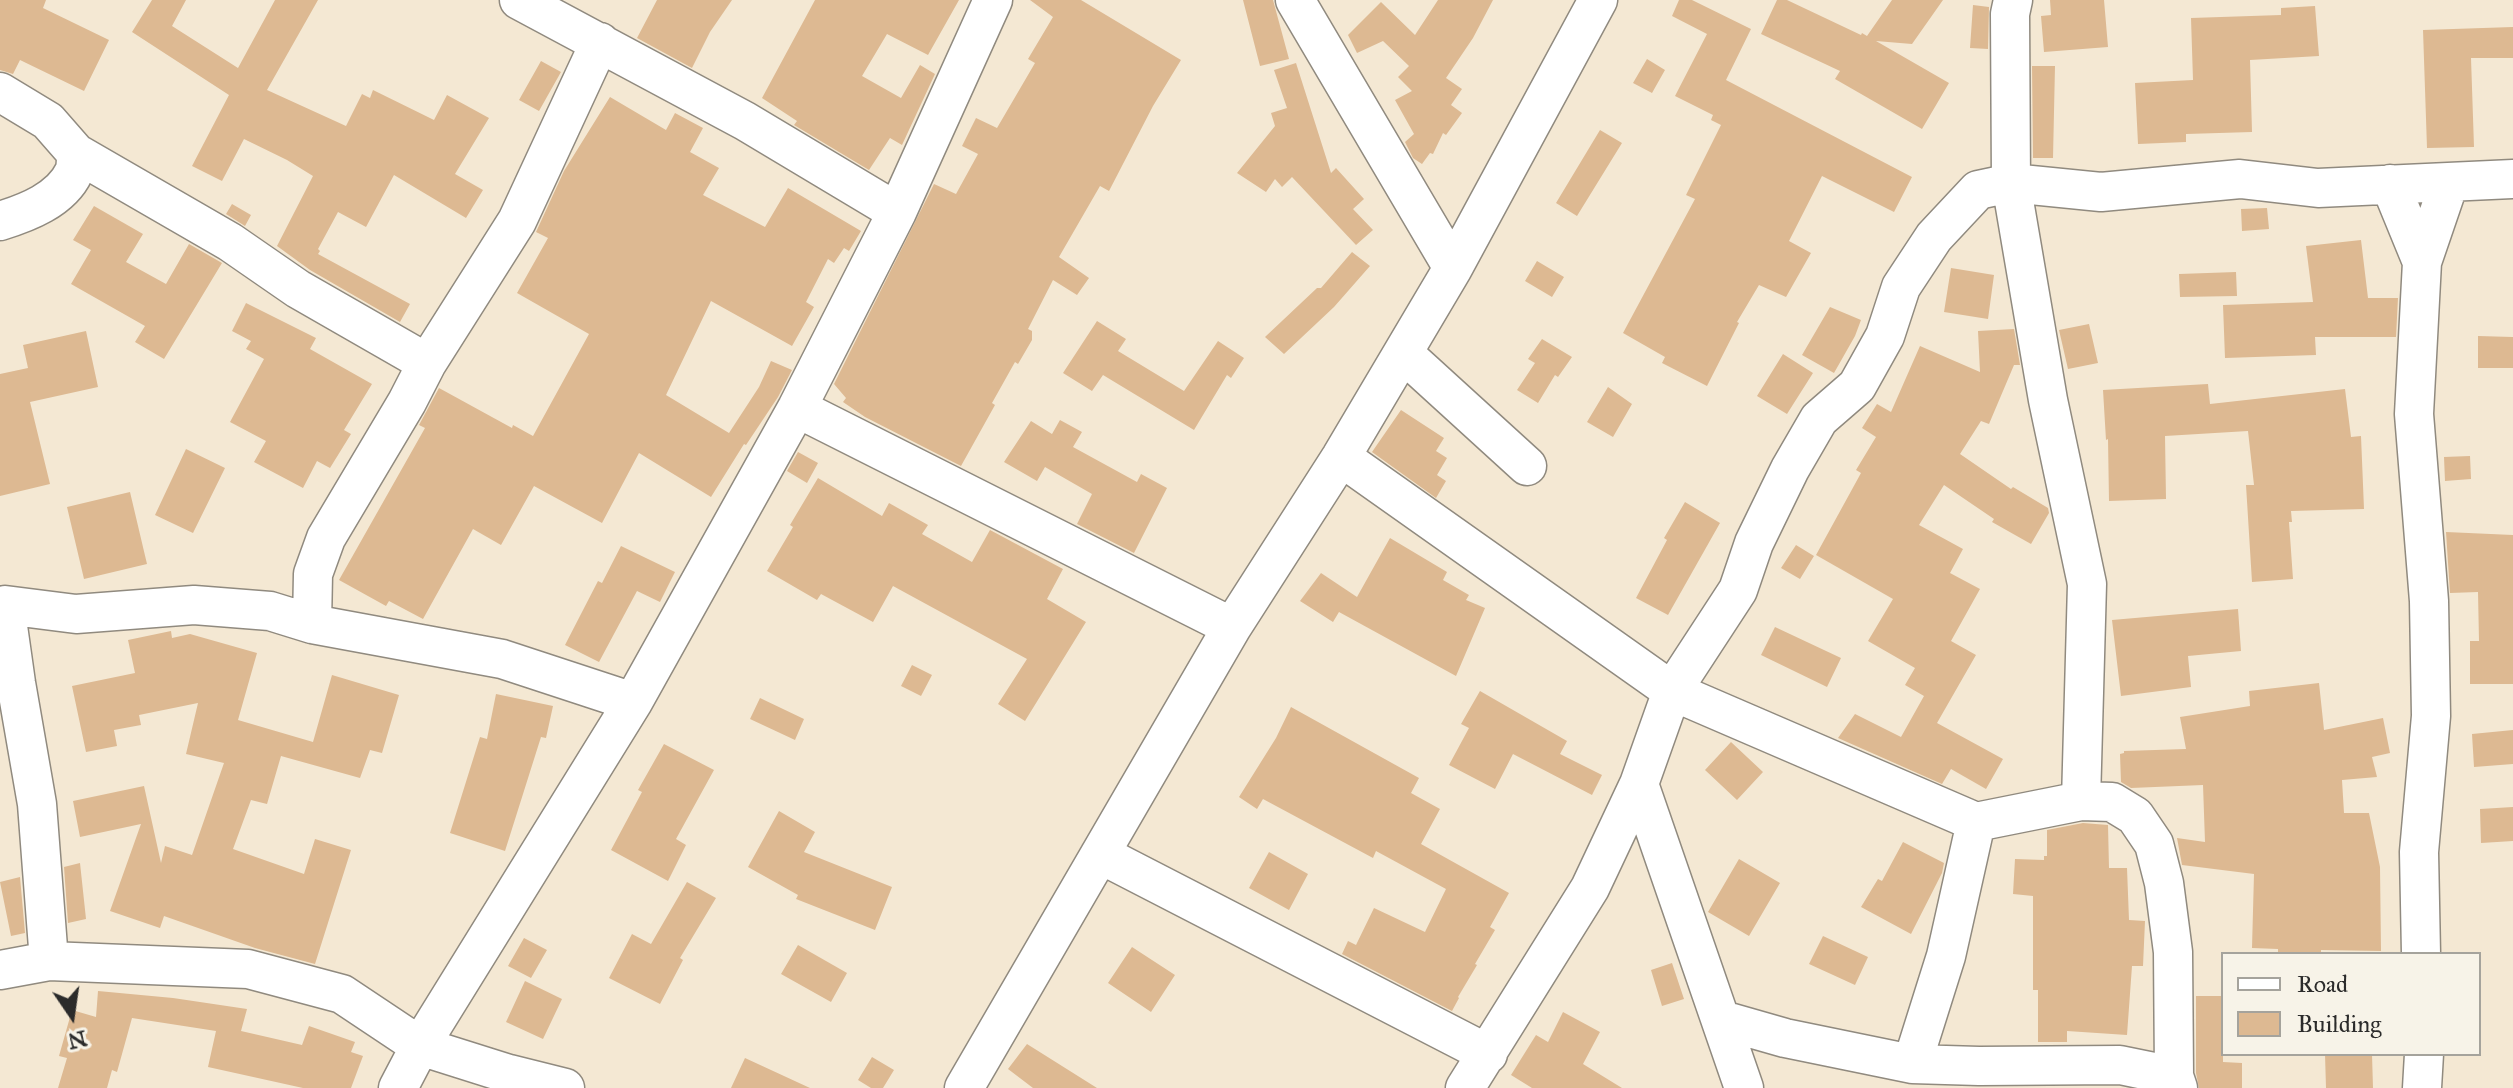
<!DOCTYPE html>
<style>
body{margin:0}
#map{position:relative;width:2513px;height:1088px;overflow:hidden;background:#f4e8d3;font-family:"IM FELL Great Primer",serif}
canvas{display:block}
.legend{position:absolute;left:2221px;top:952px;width:260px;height:104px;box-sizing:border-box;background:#f7f3e8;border:2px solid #a5a39c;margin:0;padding:10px 14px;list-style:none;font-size:24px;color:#2b2b2b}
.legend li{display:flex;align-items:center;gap:16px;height:40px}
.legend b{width:40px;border:2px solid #a5a39c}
.north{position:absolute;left:32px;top:976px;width:80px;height:80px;-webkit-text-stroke:6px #f7f3e8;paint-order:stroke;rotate:167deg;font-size:22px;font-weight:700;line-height:32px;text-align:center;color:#2b2b2b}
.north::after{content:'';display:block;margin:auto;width:28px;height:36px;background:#2b2b2b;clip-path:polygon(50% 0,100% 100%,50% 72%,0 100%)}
</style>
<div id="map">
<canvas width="2513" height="1088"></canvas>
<ul class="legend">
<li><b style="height:10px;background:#fff"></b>Road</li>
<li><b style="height:22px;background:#ddb992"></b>Building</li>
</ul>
<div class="north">N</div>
</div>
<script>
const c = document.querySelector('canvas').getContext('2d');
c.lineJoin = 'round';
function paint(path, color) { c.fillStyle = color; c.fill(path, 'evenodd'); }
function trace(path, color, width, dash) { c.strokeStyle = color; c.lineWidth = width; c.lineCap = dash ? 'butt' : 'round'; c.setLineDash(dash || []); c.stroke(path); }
paint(new Path2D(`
 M0,0H46L43,8L109,40L84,91L20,60L13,74L0,70Z
 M152,0H186L172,26L238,68L275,0H318L267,90L346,126L362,94L370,98L373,90L434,120L447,95L489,118L455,174L483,190L466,218L394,175L366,227L338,212L318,249L320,251L318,254L410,304L400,322L310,270L277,246L313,176L287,160L244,139L222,181L192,166L229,95L132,32Z
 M657,0H732L710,32L692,68L637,38Z
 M815,0H959L928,55L887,34L862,76L901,98L920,65L935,74L902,145L890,138L869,170L794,125L797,121L762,98Z
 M1030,0H1081L1181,60L1153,106L1109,191L1100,186L1059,257L1089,278L1077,295L1053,280L1028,329L1032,331V340L1018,364L1015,362L992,403L995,405L961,466L865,417L843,402L846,398L834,384L934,184L956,194L978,154L962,146L976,118L997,128L1035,63L1028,59L1053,17Z
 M1243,0H1273L1289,59L1260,66Z
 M1438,0H1493L1473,38L1446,78L1462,89L1451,105L1462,113L1446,135L1443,133L1433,154L1430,153L1422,164L1413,158L1405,142L1414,134L1395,100L1412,91L1398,77L1409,66L1383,41L1357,53L1348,35L1381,2L1415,35Z
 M1679,0H1692L1751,29L1726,80L1912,177L1894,212L1822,176L1789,241L1811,253L1786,297L1759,285L1737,322L1739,323L1707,386L1662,363L1665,357L1623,333L1695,199L1686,195L1721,125L1711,120L1713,115L1675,96L1707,34L1672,16Z
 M1777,0H1787L1861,35L1862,33L1867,36L1892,0H1943L1912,44L1876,41L1949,83L1922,129L1835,79L1840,71L1761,34Z
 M2050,0H2104L2108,47L2044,52L2041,16L2051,15Z
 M1973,5L1989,7L1988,49L1970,48Z
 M2315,6L2319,56L2250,60L2252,132L2186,134V142L2138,144L2135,83L2193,80L2191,18L2281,15V8Z
 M2513,27V58H2471L2474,147L2427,148L2423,30Z
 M1647,59L1665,70L1652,93L1633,83Z
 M541,61L561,72L539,111L519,100Z
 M1296,63L1331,173L1336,168L1364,199L1353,209L1373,230L1356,245L1292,177L1282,187L1275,179L1266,192L1237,173L1275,126L1271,113L1287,108L1274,70Z
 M2032,66H2055L2053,158H2033Z
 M610,97L666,130L675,113L703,128L690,152L719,168L703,195L765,227L788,188L861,231L849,251L844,248L834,263L828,259L806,302L814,307L792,346L711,301L666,395L729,433L759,387L771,361L792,370L778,397L746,445L744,444L711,497L639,453L602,523L534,486L501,545L473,529L423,619L389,601L386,606L339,580L425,428L419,425L439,388L512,428L513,425L533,436L589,334L517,293L548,238L536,232L564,171Z
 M1600,130L1622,143L1577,216L1556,203Z
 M232,204L251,215L245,226L226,214Z
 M94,206L143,234L126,262L166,284L189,244L222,263L164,359L135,342L145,326L71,284L91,250L73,240Z
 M2267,208L2269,229L2242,231L2241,209Z
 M2361,240L2368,298H2398L2396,337H2315L2316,355L2225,358L2223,305L2313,302L2306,246Z
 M1352,252L1370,266L1334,307L1284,354L1265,337L1317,288H1321Z
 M1537,261L1564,277L1552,297L1525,281Z
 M1951,268L1994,275L1988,319L1944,312Z
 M2236,272L2237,296L2180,297L2179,274Z
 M246,303L316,338L310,349L372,384L344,430L351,434L330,468L317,461L303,488L254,462L266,441L230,422L264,359L246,349L251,341L232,331Z
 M1830,307L1861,320L1855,336L1834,373L1802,355Z
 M1097,321L1126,339L1118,351L1184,391L1218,341L1244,358L1231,378L1227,375L1194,430L1103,375L1092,391L1063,373Z
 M2089,324L2098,363L2068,369L2059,330Z
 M2014,329L2020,365H2014L1989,424L1981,421L1960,454L2011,489L2013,487L2048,508L2049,513L2031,544L1992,522L1994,519L1944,485L1919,525L1963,549L1950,573L1980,589L1951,641L1976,655L1937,723L2003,759L1986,789L1951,769L1942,784L1838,738L1855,714L1901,737L1924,696L1905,685L1915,668L1868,641L1893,599L1816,555L1861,473L1856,470L1876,437L1862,428L1877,404L1891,412L1920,346L1980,372L1978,331Z
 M86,331L98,387L30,402L50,484L0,496V374L28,368L23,345Z
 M2478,336L2513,337V368H2478Z
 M1542,339L1572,357L1558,377L1555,375L1538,403L1517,390L1535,363L1528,359Z
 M1783,354L1813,373L1787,414L1757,396Z
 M2208,384L2210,404L2345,389L2351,437L2361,436L2364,509L2291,511L2292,522H2289L2293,579L2252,582L2246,485H2254L2248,431L2165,436L2166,499L2109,501L2108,439L2106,440L2103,390Z
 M1608,387L1632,404L1613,437L1587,422Z
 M1401,410L1444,438L1436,451L1447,458L1437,475L1446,481L1436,498L1372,452Z
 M1060,420L1082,432L1073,447L1137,482L1141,474L1167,488L1134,553L1077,524L1092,494L1045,467L1037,481L1004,462L1031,421L1052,434Z
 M186,449L225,468L193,533L155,515Z
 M798,452L818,463L807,483L787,471Z
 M2470,456L2471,479L2445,481L2444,457Z
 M818,478L882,516L889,503L928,525L922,534L972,562L990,530L1063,569L1047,599L1086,622L1025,721L998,704L1027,659L893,586L873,622L821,594L817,600L767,571L793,527L790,525Z
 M130,492L147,564L84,579L67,507Z
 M1685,502L1720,523L1668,615L1636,598L1667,540L1664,538Z
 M2446,532L2513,535V684H2470V641H2479L2478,592L2450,593Z
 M1390,538L1447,572L1443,580L1469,595L1466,600L1485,608L1456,676L1339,612L1333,622L1300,601L1321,573L1357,597Z
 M1796,545L1814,556L1800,579L1781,568Z
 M621,546L675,572L660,602L637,591L599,662L565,645L598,581L602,583Z
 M2238,609L2241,651L2188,656L2191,687L2121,696L2112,620Z
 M1775,627L1841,658L1827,687L1761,655Z
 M171,631L172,638L190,634L257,653L238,720L313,742L332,675L399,695L382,753L370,750L360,778L281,756L267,804L251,800L233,849L304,874L315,839L351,850L315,964L255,948L164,916L160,928L110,911L141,824L80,837L73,801L144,786L161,863L165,846L192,855L224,763L186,754L198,703L139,715L141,725L114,730L117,746L86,752L72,686L135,673L128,640Z
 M912,665L932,675L921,696L901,686Z
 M2319,683L2324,730L2383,718L2390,753L2372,757L2377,777L2342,780L2344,813H2369L2380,867L2381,951L2321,950V954H2278V949L2252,948L2254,874L2182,865L2177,838L2205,842L2203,785L2131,788L2121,782L2120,754L2124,753V751L2186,749L2180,717L2250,706L2249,691Z
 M1480,691L1567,741L1560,754L1602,775L1592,795L1513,754L1495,789L1449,765L1469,728L1461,724Z
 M496,694L553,706L546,738L541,737L505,851L450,833L480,737L487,739Z
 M760,698L804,719L795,740L750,719Z
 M1291,707L1419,778L1411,793L1440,809L1421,844L1509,893L1490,927L1495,930L1475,964L1477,965L1458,997L1459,998L1452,1011L1342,954L1348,941L1356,945L1374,908L1425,932L1446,889L1376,851L1373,858L1263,799L1257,809L1239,797L1276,738Z
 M2513,730V764L2474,767L2472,734Z
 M1731,742L1763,772L1737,800L1705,770Z
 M664,744L714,770L676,839L686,845L668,881L611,850L642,792L638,790Z
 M2513,807V841L2481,843L2480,809Z
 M779,811L815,832L804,852L892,887L875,930L796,899L798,895L748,867Z
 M2083,823L2108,825L2109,868H2127L2129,920L2145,921L2143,966H2132L2127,1035L2067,1031V1042H2038V990H2033V896L2013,894L2015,859L2044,860V856H2047V830Z
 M1903,842L1944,863L1942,873L1911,934L1861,907L1878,879L1882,881Z
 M1269,852L1308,874L1289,910L1249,888Z
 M1739,859L1780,883L1749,936L1708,912Z
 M80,863L86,919L68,923L64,867Z
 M20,877L25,933L11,936L0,882Z
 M687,882L716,898L680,958L683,960L660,1004L609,978L632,934L651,944Z
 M1823,936L1868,957L1855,985L1809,964Z
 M524,938L547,950L531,978L508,966Z
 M798,945L847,973L831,1002L781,974Z
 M1132,947L1175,975L1151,1012L1108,983Z
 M1672,963L1684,999L1662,1006L1651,970Z
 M525,981L562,999L543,1039L506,1022Z
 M98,991L173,998L247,1009L241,1031L302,1045L309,1026L355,1042L351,1052L363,1056L351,1088H303L208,1067L216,1031L132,1018L117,1072L112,1070L107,1088H58L67,1058L59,1056L72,1010L96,1017Z
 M2196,996H2223V1062L2242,1063V1088H2199L2196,1073Z
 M1563,1012L1600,1032L1583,1064L1622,1088H1532L1511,1075L1536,1035L1548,1042Z
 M1027,1044L1097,1088H1033L1008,1069Z
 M2325,1054H2372L2373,1088H2326Z
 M872,1057L894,1070L883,1088H871L858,1080Z
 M745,1058L810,1088H731Z`), '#ddb992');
const minor = new Path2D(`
 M519,0L745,121L897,212
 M1295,0L1453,268
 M2013,0L2010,14L2011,183L2048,400L2087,584L2081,801
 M0,92L48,121L76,153L230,242L298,289L427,363L407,402L326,538L313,574L312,624
 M2390,184L2422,262
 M0,221C26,213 61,200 74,172C76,167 76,159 76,153
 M1403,353L1527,466
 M427,363L517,221L600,42
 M797,408L1232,627
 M1341,457L1672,691L1976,822L2081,801L2112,802L2135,816L2154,844L2164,883L2173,952L2174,1076L2178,1088
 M1639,784L1744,1088
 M1100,854L1488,1054
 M2421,954L2419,852L2431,716L2429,601L2414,414L2422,262L2449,183
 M49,961L37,804L16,683L5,605L76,614L194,605L270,611L312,624L502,659L633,702
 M0,970L49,961L248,969L342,994L420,1046L509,1074L565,1088
 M1722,1020L1785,1038L1912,1064L1979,1066L2120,1065L2174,1076
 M1912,1064L1946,956L1976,822
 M398,1088L420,1046L633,702L797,408L897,212L993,0
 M964,1088L1232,627L1341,457L1453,268L1598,0
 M1465,1088L1590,888L1639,784L1672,691L1738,590L1754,543L1790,469L1819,419L1857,386L1885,336L1901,287L1934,237L1978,190L2011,183L2101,192L2240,179L2318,188L2513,179
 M2422,1088L2424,1054`);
trace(minor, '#908a7f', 41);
trace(minor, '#fff', 38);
</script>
